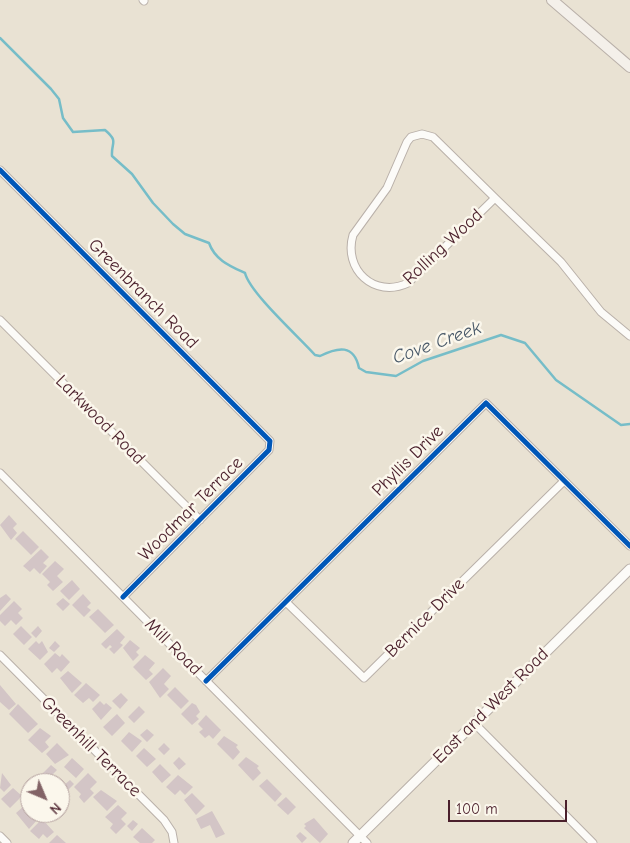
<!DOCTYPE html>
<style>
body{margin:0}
#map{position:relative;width:630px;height:843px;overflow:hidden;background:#e9e2d3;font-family:"Comic Neue",sans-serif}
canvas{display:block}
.north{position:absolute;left:20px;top:773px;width:50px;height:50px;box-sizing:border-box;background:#fbf7ec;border:1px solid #b4a19f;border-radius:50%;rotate:135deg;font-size:14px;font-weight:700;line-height:20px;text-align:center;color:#4a1f2b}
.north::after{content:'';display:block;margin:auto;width:18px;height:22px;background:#826366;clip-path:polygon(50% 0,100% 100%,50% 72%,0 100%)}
.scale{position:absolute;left:448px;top:800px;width:119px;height:22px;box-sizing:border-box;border:2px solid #4a1f2b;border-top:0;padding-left:6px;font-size:15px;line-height:18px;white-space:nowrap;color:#4a1f2b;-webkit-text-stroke:4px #fbf7ec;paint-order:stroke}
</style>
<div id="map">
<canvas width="630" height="843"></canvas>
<div class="north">N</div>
<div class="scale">100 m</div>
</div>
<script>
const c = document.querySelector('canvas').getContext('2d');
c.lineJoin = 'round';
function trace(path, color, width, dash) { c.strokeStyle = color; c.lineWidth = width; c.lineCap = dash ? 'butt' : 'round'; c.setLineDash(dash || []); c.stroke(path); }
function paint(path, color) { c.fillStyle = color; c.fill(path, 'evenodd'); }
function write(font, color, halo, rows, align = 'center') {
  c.font = font + ' "Comic Neue",sans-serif'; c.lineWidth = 5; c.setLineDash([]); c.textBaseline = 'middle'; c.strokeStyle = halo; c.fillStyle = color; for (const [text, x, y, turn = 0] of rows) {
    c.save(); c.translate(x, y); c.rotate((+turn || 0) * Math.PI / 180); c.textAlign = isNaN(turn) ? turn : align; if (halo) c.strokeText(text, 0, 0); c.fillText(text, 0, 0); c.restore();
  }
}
trace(new Path2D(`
 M0,38L51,89L59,99L63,118L73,132L105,130C119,142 111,142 112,156L132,174L153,203L173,224L185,234L209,243C215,260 230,266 245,273C250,293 299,337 315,355L320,356C338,347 354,344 359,368L366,372L396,376L423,361L501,335L525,343L556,380L621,425L630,424`), '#76bdc8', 2.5);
paint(new Path2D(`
 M9,515L17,524L13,528L17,533L11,540L0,525Z
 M23,531L39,547L31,555L15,539Z
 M41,549L49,557L43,563L47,566L40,574L34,568L30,572L23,566Z
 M55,561L64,569L57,576L63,582L53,591L47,585L50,582L42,574Z
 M72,580L80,589L69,600L60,591Z
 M6,594L11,599L0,611V598Z
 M83,594L91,603L87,607L91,610L84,617L72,605Z
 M63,598L70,604L63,611L56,604Z
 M14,601L22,609L18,613L23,618L16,625L11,620L5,626L0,621V615Z
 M98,609L114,625L105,633L89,617Z
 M21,626L32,637L24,645L13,634Z
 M38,626L42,631L36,638L31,633Z
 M117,629L125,637L120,643L123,645L114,654L109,649L112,647L110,645L106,649L101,644Z
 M130,640L140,648L136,652L139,655L133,661L123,648Z
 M36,641L39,644L42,641L48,652L40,660L28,649Z
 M55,641L60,646L54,652L49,648Z
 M55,653L60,657L62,654L70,662L61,672L57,668L52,673L44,664Z
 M145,655L155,663L149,670L153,674L146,680L133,667Z
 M163,668L171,676L164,684L169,689L160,698L149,682Z
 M68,671L82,683L72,693L60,678Z
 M86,683L100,695L93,702L89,698L83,703L74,695Z
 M0,685L16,704L9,710L0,702Z
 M175,687L189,701L181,709L167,695Z
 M121,693L128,700L120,709L112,701Z
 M100,701L104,705L106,703L112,708L101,720L92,709Z
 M192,703L196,705L200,712L196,716L199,719L192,725L181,714Z
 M18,704L38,724L28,733L9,714Z
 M139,706L145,712L134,723L128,717Z
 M117,714L125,723L112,736L103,727Z
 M206,715L221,730L213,739L209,735L205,738L199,732L203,729L198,724Z
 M40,728L51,736L45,742L49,747L42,753L28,740Z
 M147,729L154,735L147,742L140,735Z
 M129,732L142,741L132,752L121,741Z
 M224,736L238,745L236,747L240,752L233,760L217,744Z
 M57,743L69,755L55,764L46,754Z
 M164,743L170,749L164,755L158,749Z
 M144,748L156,759L147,767L136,756Z
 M179,757L186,764L179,770L173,763Z
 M246,757L259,766L257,768L261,773L253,781L238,765Z
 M72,758L84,769L76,778L64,767Z
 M160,764L171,775L162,783L152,772Z
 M51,765L57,770L47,780L41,775Z
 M2,773L11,785L4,792L0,788Z
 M88,773L97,782L90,789L94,793L84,803L79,797L81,794L74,787Z
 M178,775L193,787L185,795L180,790L175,795L166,787Z
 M267,779L282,794L275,802L259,786Z
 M70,780L74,784L67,791L63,786Z
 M30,784V797L29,798L22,792Z
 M13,788L22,796L10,808L1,799Z
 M101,790L117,801L107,811L93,797Z
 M192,793L205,806L196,815L184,800Z
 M286,797L296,807L288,815L277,805Z
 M118,805L127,813L121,819L126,824L116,834L110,828L113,824L105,817Z
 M24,806L38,819L29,829L16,813Z
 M212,811L225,834L216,838L210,825L201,829L196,819Z
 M314,818L328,834L320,843L304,828L306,826L304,824Z
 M42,819L54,832L47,838L43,834L39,839L30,831Z
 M133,820L138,824L132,831L127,826Z
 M142,828L155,840L152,843H140L133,837Z
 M300,832L307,838L302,843L296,836Z
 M57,835L66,843H49Z`), '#d3c5c6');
const minor = new Path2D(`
 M143,0L144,1
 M422,134L433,137L495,198L408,283C374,299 343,269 353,235L387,188L407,142L411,137Z
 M0,170L270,441L269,450L123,597
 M495,198L561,262L601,312L630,336
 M0,320L200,520
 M0,473L367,843
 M286,602L364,678L564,481
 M0,655L164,820L172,832L174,843
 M206,681L486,403L630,546
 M474,723L593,843
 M0,836L7,843`);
const tertiary = new Path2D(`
 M353,843L630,569`);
const secondary = new Path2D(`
 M552,0L630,67`);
trace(minor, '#b9b0a9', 9);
trace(tertiary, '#b9b0a9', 11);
trace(secondary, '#b9b0a9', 12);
trace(minor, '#fcfbf8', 7);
trace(tertiary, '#fcfbf8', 9);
trace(secondary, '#f4f0ea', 10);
trace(new Path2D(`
 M0,170L270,441L269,450L123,597
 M206,681L486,403L630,546`), '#0057b8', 5);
write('18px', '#4a1f2b', '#fbf7ec', [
 ["Rolling Wood",443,247,-43],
 ["Greenbranch Road",143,294,45],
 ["Larkwood Road",100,420,45],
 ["Phyllis Drive",408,461,-45],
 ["Woodmar Terrace",191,509,-45],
 ["Bernice Drive",425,618,-45],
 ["Mill Road",173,647,45],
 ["East and West Road",491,706,-45],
 ["Greenhill Terrace",91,747,45]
]);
write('italic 19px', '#485868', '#fbf7ec', [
 ["Cove Creek",437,343,-20]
]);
</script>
